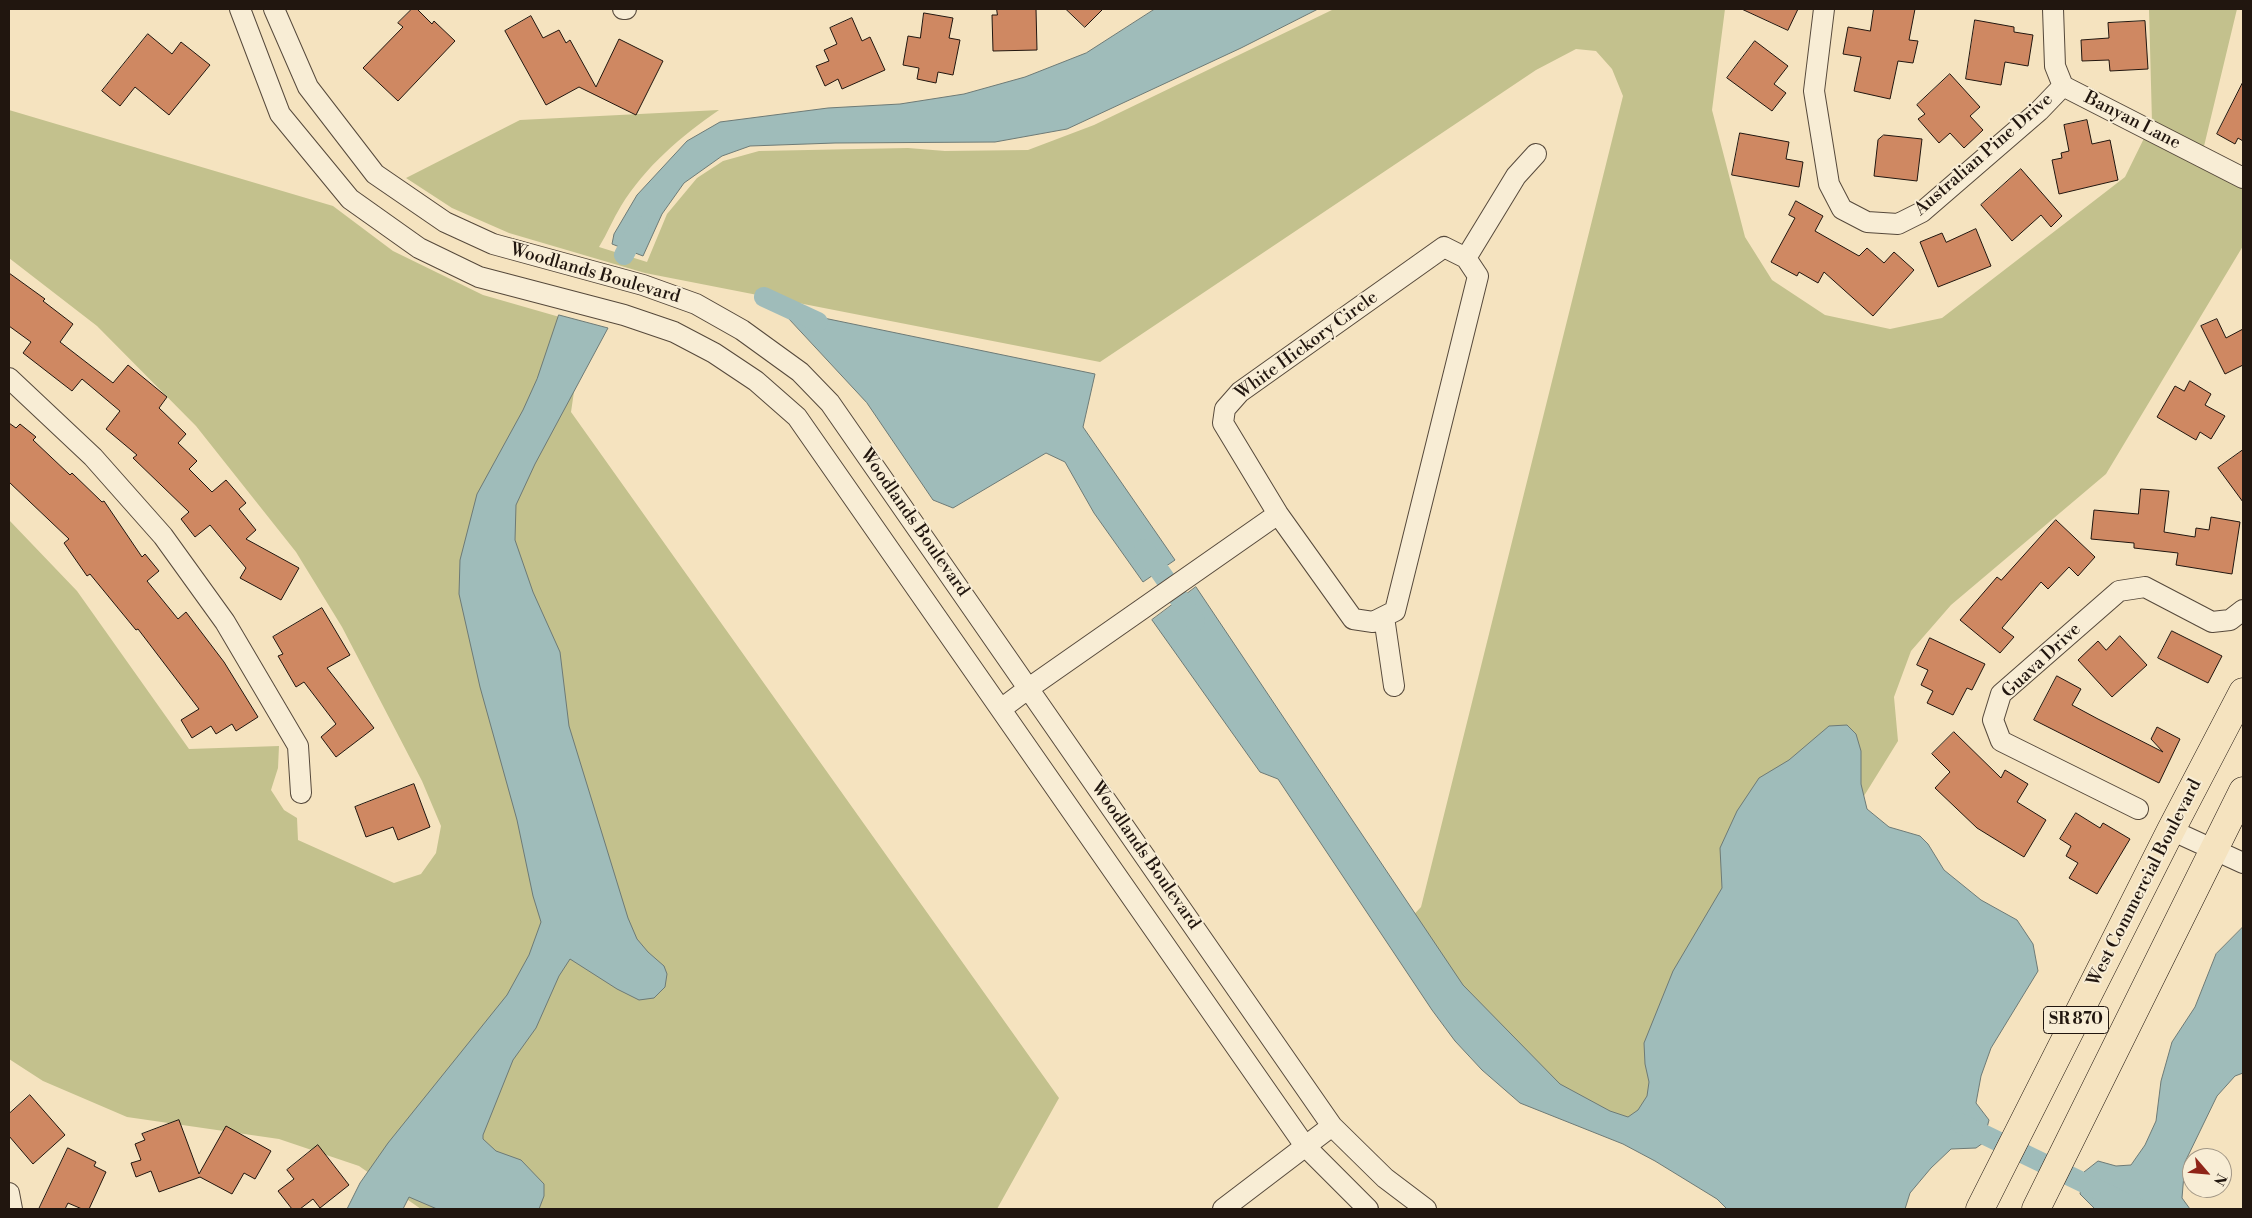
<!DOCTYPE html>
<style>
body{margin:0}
#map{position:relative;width:2252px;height:1218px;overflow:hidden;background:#f5e3bf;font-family:"Libre Bodoni",serif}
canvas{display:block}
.frame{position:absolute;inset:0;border:10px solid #21160f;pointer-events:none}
.north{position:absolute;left:2182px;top:1148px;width:50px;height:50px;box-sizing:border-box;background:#f8edd5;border:1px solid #a29786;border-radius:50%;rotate:117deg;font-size:14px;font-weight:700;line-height:20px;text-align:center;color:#21160f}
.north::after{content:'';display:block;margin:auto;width:18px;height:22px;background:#8f2418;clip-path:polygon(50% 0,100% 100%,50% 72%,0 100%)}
</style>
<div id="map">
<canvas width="2252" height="1218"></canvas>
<div class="frame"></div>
<div class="north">N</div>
</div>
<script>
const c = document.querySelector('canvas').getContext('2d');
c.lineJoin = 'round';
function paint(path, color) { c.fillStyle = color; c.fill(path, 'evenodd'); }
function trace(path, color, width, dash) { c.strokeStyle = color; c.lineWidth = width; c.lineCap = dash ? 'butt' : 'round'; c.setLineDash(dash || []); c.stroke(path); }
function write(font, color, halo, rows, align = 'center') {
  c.font = font + ' "Libre Bodoni",serif'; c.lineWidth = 4; c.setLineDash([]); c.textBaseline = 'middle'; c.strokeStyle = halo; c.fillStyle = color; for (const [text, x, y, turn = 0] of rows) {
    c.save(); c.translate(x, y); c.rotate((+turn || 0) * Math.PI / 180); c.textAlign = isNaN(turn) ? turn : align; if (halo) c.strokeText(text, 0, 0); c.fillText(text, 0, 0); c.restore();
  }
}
paint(new Path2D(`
 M1334,9H1725L1712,110L1745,237L1772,280L1825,315L1890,329L1942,318L2125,177L2152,122L2149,9H2237L2199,167L2243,189V246L2106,474L1951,605L1911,651L1894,697L1898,741L1654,1135L1563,1107L1406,923L1421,907L1623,96L1612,69L1596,51L1576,49L1536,70L1100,362L645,273L509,233L452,208L406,178L520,120L719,110C681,136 645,167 621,206C613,219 607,234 599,247L647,262L667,214L697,178L723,161L759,151L908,148L945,151L1028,150L1094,125Z
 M9,110L333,206L393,251L483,295L584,324L571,412L1059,1098L997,1209H421L359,1166L279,1139L127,1117L43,1081L9,1059V520L77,591L189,749L279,746L278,768L271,790L284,810L297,818L298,840L394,883L421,874L436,853L441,826L422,781L342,627L296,552L196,426L97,326L9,258Z`), '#c3c18d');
const water = new Path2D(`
 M1155,9H1318L1241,48L1067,129L995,142L835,143L750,146L722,156L684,183L662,214L643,256L612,244L614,234L637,195L687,141L720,122L828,108L900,104L964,94L1025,77L1086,53Z
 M780,309L1095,374L1083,427L1175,560L1143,582L1094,513L1065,462L1046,453L953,508L933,500L867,403Z
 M559,315L608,328L535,464L516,505L515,540L533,592L560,652L569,726L628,918L637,939L648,952L664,966L667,974L665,987L654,998L639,1000L617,989L570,959L559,976L536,1028L513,1060L483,1135V1139L496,1151L521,1160L544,1184V1196L539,1209H437L409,1197L403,1209H347L360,1183L388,1143L507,995L529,955L541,922L533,896L517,820L480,687L459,594L460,560L477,494L523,410L537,379Z
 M1196,587L1463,985L1560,1084L1610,1111L1628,1117L1638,1110L1647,1096L1649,1082L1645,1064L1644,1043L1673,971L1722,888L1720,848L1737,811L1759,778L1789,760L1829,726L1847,725L1856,734L1861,751V784L1867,809L1889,827L1920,836L1928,844L1944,870L1981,900L2017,920L2033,944L2038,971L1991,1048L1981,1076L1976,1103L1989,1120L1983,1143L1976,1148L1951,1149L1931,1168L1910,1193L1905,1209H1727L1717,1199L1655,1161L1623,1144L1520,1103L1482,1070L1455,1041L1432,1010L1278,779L1260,772L1152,620Z
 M2243,927V1073L2235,1076L2217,1096L2185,1162L2182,1198L2190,1209H2095L2080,1194L2084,1172L2098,1161L2116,1166L2131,1165L2145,1145L2156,1121L2161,1081L2172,1042L2195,1007L2216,954Z`);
paint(water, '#9fbcba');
trace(water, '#6d7a76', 1);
trace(new Path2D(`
 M624,255L639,226
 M764,297L818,322
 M1144,549L1195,621
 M1960,1123L2138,1209`), '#9fbcba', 20);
const building = new Path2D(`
 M412,9H417L432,24L434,21L455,41L398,101L363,68L403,27L398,23Z
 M997,9H1036L1037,50L993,51L992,15H997Z
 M1066,9H1103L1085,27Z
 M1742,9H1798L1788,30Z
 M1874,9H1915L1909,40L1918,41L1913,63L1898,61L1890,99L1854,91L1861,57L1843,54L1848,27L1870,31Z
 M924,13L953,18L949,38L960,40L953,75L938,72L936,83L917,79L919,68L903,65L908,36L920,38Z
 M531,16L543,38L559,30L566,43L570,40L596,87L619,39L663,61L636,115L579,87L546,105L505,31Z
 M852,18L862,41L870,37L885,70L842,89L838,79L825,86L816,66L829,61L824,50L837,44L830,28Z
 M1975,20L2014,27V32L2033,35L2028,66L2005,62L2001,85L1966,79Z
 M2145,21L2148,69L2110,71L2109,60L2082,61L2081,40L2109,38L2108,23Z
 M148,34L172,54L181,42L210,65L169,115L135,87L120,106L102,91Z
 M1755,41L1788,66L1774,84L1786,93L1772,111L1727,78Z
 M1950,74L1980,107L1970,116L1983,130L1964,148L1950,133L1939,143L1918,119L1925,114L1917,105Z
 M2243,82V141L2238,138L2235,144L2217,134Z
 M2087,120L2092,144L2110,140L2118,180L2059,194L2052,160L2062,158L2061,153L2069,151L2064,125Z
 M1740,133L1789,142L1786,159L1803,162L1799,187L1732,175Z
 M1884,135L1922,139L1917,181L1874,176L1878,140Z
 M2021,169L2062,216L2051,227L2041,215L2012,241L1981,205Z
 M1796,201L1823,216L1815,231L1859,256L1867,248L1884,263L1894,252L1914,270L1873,316L1824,272L1818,283L1799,272L1797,276L1771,262L1795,218L1789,215Z
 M1976,229L1991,266L1938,287L1920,242L1942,233L1946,242Z
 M9,273L45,299L43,301L73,324L60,342L113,383L128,365L167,397L159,408L186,434L178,443L197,461L189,469L212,492L226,480L246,503L239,509L256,530L246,539L299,568L281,600L240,578L246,568L210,525L195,537L181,519L189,512L133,458L137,455L106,429L120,411L82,379L72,391L23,353L31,342L9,326Z
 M2217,319L2226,338L2243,329V365L2225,374L2201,326Z
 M2190,381L2211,394L2205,405L2225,416L2211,439L2200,432L2196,440L2157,417L2175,386L2184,391Z
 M9,423L16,428L20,424L36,437L33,440L70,475L72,473L102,502L104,501L142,557L145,554L159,571L147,581L178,619L186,612L224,662L258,717L236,731L232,724L216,734L211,726L192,738L181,720L199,709L138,629L136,630L90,574L87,576L64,543L69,539L9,482Z
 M2243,450V502L2218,468Z
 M2141,489L2169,491L2164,532L2195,537L2196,528L2209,530L2211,517L2240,522L2232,574L2176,565L2178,553L2134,548V543L2091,539L2094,510L2138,514Z
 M2056,520L2095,557L2078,576L2069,567L2048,589L2041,582L2002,628L2014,637L2000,653L1960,620L1997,577L2001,580Z
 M322,608L350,655L327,668L374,728L336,757L321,737L336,724L304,682L296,687L278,656L283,654L273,637Z
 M2172,631L2222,656L2208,683L2158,658Z
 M2120,636L2147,665L2112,697L2078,660L2098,641L2106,650Z
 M1930,638L1985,664L1972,690L1967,688L1953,715L1927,703L1933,691L1921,685L1928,670L1917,665Z
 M2057,676L2081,689L2072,705L2098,719L2163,752L2151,739L2157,727L2180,739L2159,783L2034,720Z
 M1954,732L2001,778L2005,770L2028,784L2017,802L2046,820L2024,857L1977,828L1935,788L1950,772L1932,754Z
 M414,784L430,827L398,840L393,827L366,837L355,807Z
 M2076,813L2100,828L2103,823L2130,839L2097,894L2069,878L2078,863L2066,856L2071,846L2060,839Z
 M30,1095L65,1135L33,1164L9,1136V1114Z
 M179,1120L199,1174L226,1126L271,1151L255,1179L244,1173L232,1194L200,1177L159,1192L151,1171L136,1177L131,1163L141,1160L135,1144L145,1140L142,1134Z
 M318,1145L349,1185L320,1208L313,1199L300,1209H292L278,1191L294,1179L287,1170Z
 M68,1148L96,1162L94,1166L106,1172L89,1209H82L68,1203L65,1209H39Z`);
paint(building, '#cf8862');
trace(building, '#21160f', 1);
const minor = new Path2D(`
 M240,9L280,114L350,199L419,248L479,277L624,315L674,332L714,353L756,381L797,417L1305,1146L1368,1209
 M274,9L308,87L375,174L445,222L493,244L643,285L696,304L742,330L800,372L830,403L1332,1126L1385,1178L1426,1209
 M623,9H626
 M1824,9L1814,91L1829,184L1842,209L1867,222L1898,224L1922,212L2039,111L2063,86
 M2053,9L2055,66L2063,86L2243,178
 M1444,247L1466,258L1478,276L1395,611L1373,622L1353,619L1278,514L1223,423L1225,409L1240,392Z
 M1466,258L1516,176L1536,154
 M9,378L93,457L163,536L225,622L298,746L301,793
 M1384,617L1394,686
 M1001,709L1029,688L1278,514
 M2138,809L2001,741L1993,720L2001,694L2119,591L2145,587L2212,622L2230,620L2243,610
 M2171,830L2243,863
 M9,1193L12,1209
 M1223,1209L1332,1126`);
const trunk = new Path2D(`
 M1980,1209L2171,830L2243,692
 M2036,1209L2243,791`);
trace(minor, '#56493b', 22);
trace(trunk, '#21160f', 29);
trace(minor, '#f8edd5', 20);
trace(trunk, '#f5e3bf', 28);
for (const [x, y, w] of [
 [2076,1020,65]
]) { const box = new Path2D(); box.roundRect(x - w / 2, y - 13.5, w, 27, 4); c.fillStyle = '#f8edd5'; c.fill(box); trace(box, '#21160f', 1); }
write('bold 16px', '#21160f', null, [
 ["SR 870",2076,1020]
]);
write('18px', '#21160f', '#f8edd5', [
 ["Banyan Lane",2132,121,27],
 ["Australian Pine Drive",1984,155,-41],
 ["Woodlands Boulevard",595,274,16],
 ["White Hickory Circle",1307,346,-36],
 ["Woodlands Boulevard",914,523,55],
 ["Guava Drive",2042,661,-43],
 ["Woodlands Boulevard",1145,856,55],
 ["West Commercial Boulevard",2145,883,-63]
]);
</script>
